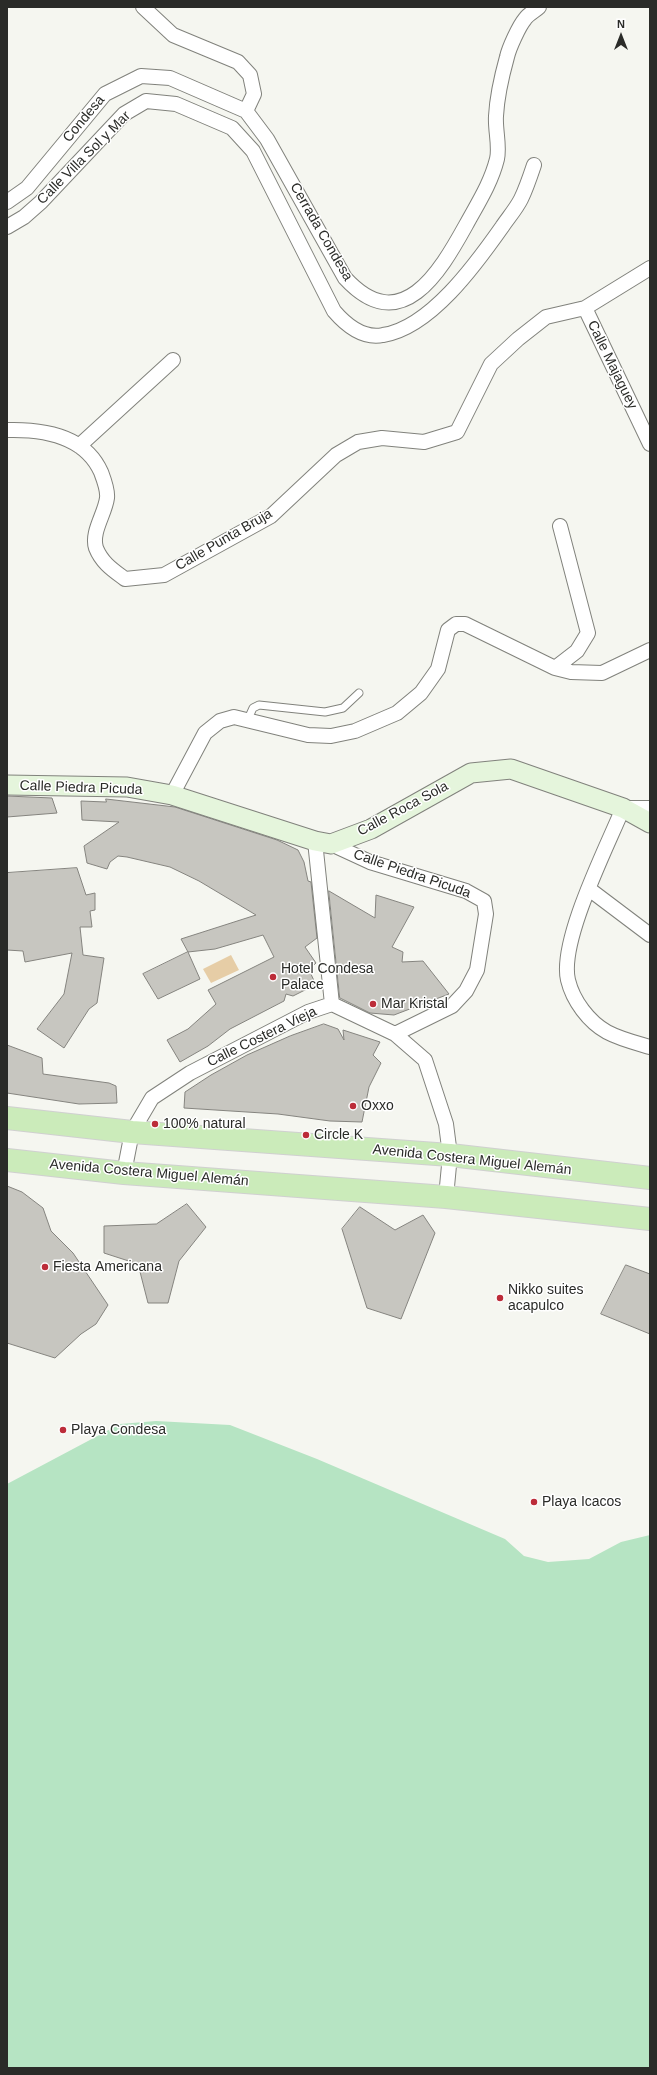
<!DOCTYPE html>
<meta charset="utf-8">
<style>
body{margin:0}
#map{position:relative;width:657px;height:2075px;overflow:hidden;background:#f5f6f0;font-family:Arial,sans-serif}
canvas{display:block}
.frame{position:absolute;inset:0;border:8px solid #2a2b28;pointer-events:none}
.north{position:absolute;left:601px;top:16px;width:40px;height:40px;-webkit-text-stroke:3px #fff;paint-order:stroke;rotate:0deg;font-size:11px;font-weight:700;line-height:16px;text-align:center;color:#2a2b28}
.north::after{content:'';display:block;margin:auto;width:14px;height:18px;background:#2a2b28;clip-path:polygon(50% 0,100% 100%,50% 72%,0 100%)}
</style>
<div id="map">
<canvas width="657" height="2075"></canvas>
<div class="frame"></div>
<div class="north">N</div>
</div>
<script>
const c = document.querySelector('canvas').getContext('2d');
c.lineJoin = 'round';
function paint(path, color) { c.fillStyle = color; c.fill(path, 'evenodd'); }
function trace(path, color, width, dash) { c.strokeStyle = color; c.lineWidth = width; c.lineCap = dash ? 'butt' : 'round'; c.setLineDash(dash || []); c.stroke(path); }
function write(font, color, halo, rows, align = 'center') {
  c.font = font + ' Arial,sans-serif'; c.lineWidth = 3; c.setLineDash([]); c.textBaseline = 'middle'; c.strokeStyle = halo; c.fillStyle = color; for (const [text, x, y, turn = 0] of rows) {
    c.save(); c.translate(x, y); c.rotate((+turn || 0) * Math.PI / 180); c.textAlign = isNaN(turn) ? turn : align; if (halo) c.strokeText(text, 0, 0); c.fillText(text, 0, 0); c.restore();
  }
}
paint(new Path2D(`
 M231,955L239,970L211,983L203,969Z`), '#e6cda6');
paint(new Path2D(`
 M156,1421L230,1425L317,1459L505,1539L524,1556L548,1562L589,1559L621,1542L650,1535V2068H7V1484L120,1424Z`), '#b6e4c3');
const building = new Path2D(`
 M7,796L52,798L57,813L7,817Z
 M106,799L175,807L277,840L298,850L304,862L308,881L311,882L317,938L305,947L316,963L309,970L317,987L305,980L309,988L293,996L286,994L284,1001L230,1029L208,1046L180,1062L167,1040L188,1029L216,1004L208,990L274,957L263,935L215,949L188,952L181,939L256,915L199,881L170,867L127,857L118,856L110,862L107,869L87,863L84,846L119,822L82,820L81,801L106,802Z
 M77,868L86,895L95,893V910L90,911L92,927H80L83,955L104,958L97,1003L89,1009L64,1048L37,1029L64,994L72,953L25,962L23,951L7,950V873Z
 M329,891L375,918L376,895L414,907L392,947L403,952L402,962L423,961L449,994L394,1015L370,1013L340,998Z
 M188,952L200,979L158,999L143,974Z
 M324,1024L338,1029L344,1040L343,1030L380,1042L373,1055L381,1063L369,1087L362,1122L330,1121L278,1114L184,1108L185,1092L211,1075L247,1055L290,1036Z
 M7,1045L42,1058L43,1074L109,1083L116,1086L117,1103L79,1104L7,1093Z
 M7,1186L22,1192L43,1208L51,1231L73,1253L108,1305L96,1324L81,1334L55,1358L7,1343Z
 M187,1204L206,1227L179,1261L168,1303H148L138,1264L104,1253V1226L156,1224Z
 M360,1207L395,1230L423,1215L435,1233L401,1319L367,1308L342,1229Z
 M626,1265L650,1274V1334L601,1314Z`);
paint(building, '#c7c6c0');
trace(building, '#85847f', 1);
const lane = new Path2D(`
 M248,719L253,708L259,705L325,712L343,708L359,693`);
const street = new Path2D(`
 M143,7L173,35L238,62L250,75L254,94L246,111
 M7,202L27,188L105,94L141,76L170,78L246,111L267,139L345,278C401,339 440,272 466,225C478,203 491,183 497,159C500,146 495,130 496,116C497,97 502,75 507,57C509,48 519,26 525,19C528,14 535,11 539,7
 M7,227L24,217L41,202L124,114L146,101L176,104L232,128L253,151L334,311C346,325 363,339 383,335C430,328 476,264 502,227C508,218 516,209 521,199C526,189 530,177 534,165
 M585,308L650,444
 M7,430C43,429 85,436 101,472C104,480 108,490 107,498C105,514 91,532 96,548C102,563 113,570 125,579L164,575L271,516L336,455L358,442L382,438L424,442L457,432L491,364L518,339L546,317L585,308L650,268
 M79,446L173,360
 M555,668L577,651L588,633L560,526
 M172,795L205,733L220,721L234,717L308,735L331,736L355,731L397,713L421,693L438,669L448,630L456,624H465L555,668L571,672L602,673L650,650
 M650,808H623C607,847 559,941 568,980C573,1001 589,1022 607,1032C620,1039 636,1043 650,1047
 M315,841L332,1004
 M331,844L370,862L466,891L484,901L486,914L477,970L466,991L452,1006L395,1034
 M589,889L650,935
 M124,1173L132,1132L152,1098L190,1073L308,1012L332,1004L395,1034L425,1060L446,1124L450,1155L446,1197`);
const secondary = new Path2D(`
 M7,785L127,787L172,795L315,841L331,844L371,829L471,773L511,769L623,808L650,823`);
const primary = new Path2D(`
 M7,1118L132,1132L450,1155L650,1178
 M7,1160L124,1173L446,1197L650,1219`);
trace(lane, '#81827c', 9);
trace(street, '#81827c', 16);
trace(secondary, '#81827c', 21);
trace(primary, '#d0d0d0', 24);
trace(lane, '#fff', 7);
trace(street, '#fff', 14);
trace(secondary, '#e5f5dc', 19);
trace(primary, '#cbebba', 22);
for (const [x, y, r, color] of [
 [273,977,4,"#bc2c39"],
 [373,1004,4,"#bc2c39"],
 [353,1106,4,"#bc2c39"],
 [155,1124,4,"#bc2c39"],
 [306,1135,4,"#bc2c39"],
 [45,1267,4,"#bc2c39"],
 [500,1298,4,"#bc2c39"],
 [63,1430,4,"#bc2c39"],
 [534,1502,4,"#bc2c39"]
]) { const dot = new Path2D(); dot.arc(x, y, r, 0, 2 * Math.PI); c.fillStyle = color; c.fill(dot); trace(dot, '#fff', 1.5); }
write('14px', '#2a2b28', '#fff', [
 ["Condesa",84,119,-50],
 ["Calle Villa Sol y Mar",84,158,-45],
 ["Cerrada Condesa",321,232,60],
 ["Calle Majaguey",612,365,64],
 ["Calle Punta Bruja",224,540,-30],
 ["Calle Piedra Picuda",81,788,2],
 ["Calle Roca Sola",403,809,-28],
 ["Calle Piedra Picuda",412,874,19],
 ["Calle Costera Vieja",262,1037,-26],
 ["Avenida Costera Miguel Alemán",472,1160,6],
 ["Avenida Costera Miguel Alemán",149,1173,5]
]);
write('14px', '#2a2b28', '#fff', [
 ["Hotel Condesa",281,969],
 ["Palace",281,985],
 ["Mar Kristal",381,1004],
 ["Oxxo",361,1106],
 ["100% natural",163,1124],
 ["Circle K",314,1135],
 ["Fiesta Americana",53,1267],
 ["Nikko suites",508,1290],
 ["acapulco",508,1306],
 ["Playa Condesa",71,1430],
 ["Playa Icacos",542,1502]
], 'left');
</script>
